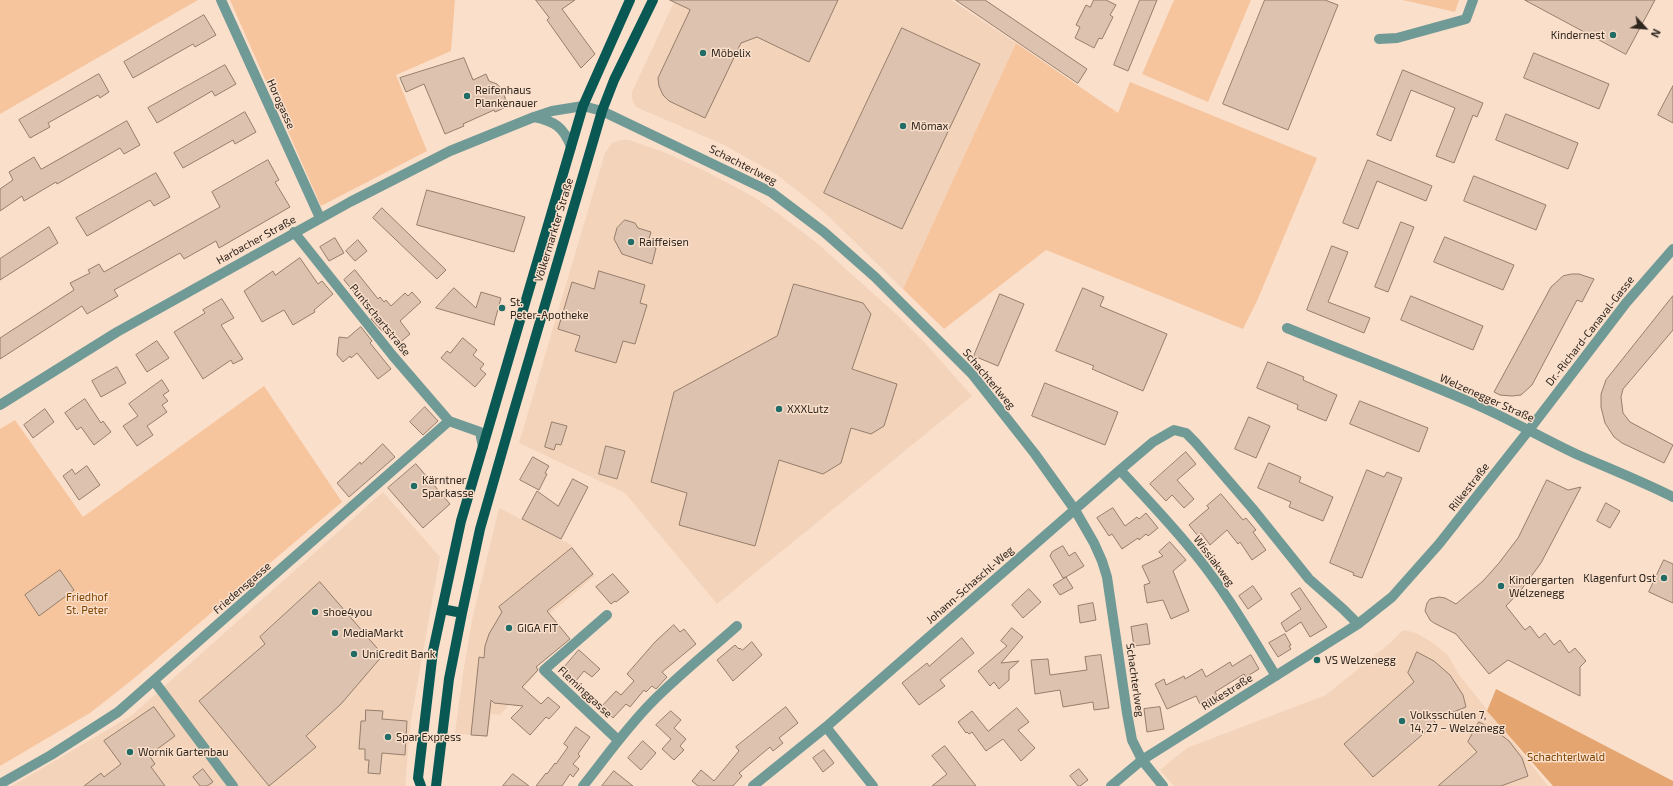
<!DOCTYPE html>
<meta charset="utf-8">
<style>
body{margin:0}
#map{position:relative;width:1673px;height:786px;overflow:hidden;background:#fadfcb;font-family:"Exo 2",sans-serif}
canvas{display:block}
.north{position:absolute;left:1625px;top:8px;width:40px;height:40px;-webkit-text-stroke:3px #fadfcb;paint-order:stroke;rotate:116deg;font-size:11px;font-weight:700;line-height:16px;text-align:center;color:#2f261e}
.north::after{content:'';display:block;margin:auto;width:14px;height:18px;background:#2f261e;clip-path:polygon(50% 0,100% 100%,50% 72%,0 100%)}
</style>
<div id="map">
<canvas width="1673" height="786"></canvas>
<div class="north">N</div>
</div>
<script>
const c = document.querySelector('canvas').getContext('2d');
c.lineJoin = 'round';
function paint(path, color) { c.fillStyle = color; c.fill(path, 'evenodd'); }
function trace(path, color, width, dash) { c.strokeStyle = color; c.lineWidth = width; c.lineCap = dash ? 'butt' : 'round'; c.setLineDash(dash || []); c.stroke(path); }
function write(font, color, halo, rows, align = 'center') {
  c.font = font + ' "Exo 2",sans-serif'; c.lineWidth = 3; c.setLineDash([]); c.textBaseline = 'middle'; c.strokeStyle = halo; c.fillStyle = color; for (const [text, x, y, turn = 0] of rows) {
    c.save(); c.translate(x, y); c.rotate((+turn || 0) * Math.PI / 180); c.textAlign = isNaN(turn) ? turn : align; if (halo) c.strokeText(text, 0, 0); c.fillText(text, 0, 0); c.restore();
  }
}
paint(new Path2D(`
 M675,0H951L1016,43L903,289L824,212L776,174L722,144L636,107L632,99V92Z
 M620,140H629L664,152L703,170L754,197L779,214L818,244L896,314L925,343L972,396L717,604L625,493L519,443L605,153L612,143Z
 M383,492L440,557L411,720L405,786H12L131,716Z
 M499,508L570,544L595,576L517,641L540,669L500,715L491,714L488,737L455,733L463,674L472,620Z
 M1403,630L1416,633L1433,643L1447,654L1460,676L1548,786H1174L1160,770L1187,748L1326,695L1390,643Z`), '#f3d3ba');
paint(new Path2D(`
 M0,0H198L0,114Z
 M230,0H455L451,51L396,75L427,151L321,206Z
 M1174,0H1251L1208,102L1142,74Z
 M1403,0H1459L1455,12Z
 M1016,43L1118,113L1130,82L1317,158L1257,301L1243,329L1046,250L944,329L903,289Z
 M264,386L342,502L132,680L90,713L0,766V429L15,420L83,517Z`), '#f7c59d');
paint(new Path2D(`
 M1496,689L1673,781V786H1553L1487,711Z`), '#e5a571');
const building = new Path2D(`
 M536,0H575L562,9L595,54L581,68L547,20L549,18Z
 M670,0H838L809,62L757,37L741,43L705,118L669,101L663,95L659,86L658,78L690,10Z
 M956,0H985L1087,69L1078,83Z
 M1094,0H1106L1116,5L1110,15L1113,17L1102,39L1099,38L1094,48L1075,38L1080,27L1076,25L1086,5L1090,7Z
 M1140,0H1157L1128,71L1114,65Z
 M1265,0H1325L1338,5L1288,130L1223,104Z
 M1525,0H1655L1626,54Z
 M204,15L216,35L195,47L193,44L133,78L124,62Z
 M902,28L980,64L902,229L824,193Z
 M1534,53L1609,84L1599,109L1524,78Z
 M464,58L473,80L486,74L489,81L497,84L503,91L506,101L504,108L495,112L494,110L463,124L464,126L445,134L424,84L406,92L400,78Z
 M225,65L236,84L215,96L212,91L157,123L148,108Z
 M1403,70L1483,103L1477,117L1473,115L1454,163L1436,156L1455,108L1411,90L1391,141L1377,135Z
 M99,74L109,92L100,98L98,95L48,123L50,127L30,138L19,120Z
 M1673,86V123L1658,115Z
 M245,112L256,132L235,144L233,140L183,168L174,153Z
 M1506,114L1578,143L1568,169L1496,140Z
 M127,121L140,145L124,154L120,148L57,184L56,182L24,201L22,196L0,211V189L13,180L9,172L34,157L41,169Z
 M268,160L279,180L275,182L290,207L219,248L216,241L184,259L180,253L114,290L118,296L87,314L82,306L0,359V338L74,290L70,283L90,273L88,270L99,264L104,272L220,207L212,192Z
 M1368,160L1432,186L1426,201L1377,181L1358,229L1343,223Z
 M156,173L170,197L154,206L150,200L87,236L76,218Z
 M1474,176L1546,205L1536,230L1464,201Z
 M427,190L525,217L514,252L417,225Z
 M382,208L446,270L437,279L373,218Z
 M625,220L635,223L638,228L651,232L647,245L656,248L652,264L622,254L614,239L617,228Z
 M1401,222L1414,227L1388,292L1375,287Z
 M49,227L58,243L0,280V259Z
 M1445,237L1514,265L1503,290L1434,262Z
 M335,238L344,253L329,261L320,247Z
 M358,240L367,251L355,261L346,251Z
 M1332,246L1348,252L1328,302L1370,318L1364,333L1307,310Z
 M300,258L318,284L322,281L333,294L314,310L315,312L293,325L284,310L262,322L244,291L273,271L275,275Z
 M355,270L378,299L380,297L384,302L386,300L391,306L405,293L408,296L412,292L421,302L400,321L410,334L397,345L386,330L383,332L371,319L374,316L344,280Z
 M599,271L645,285L640,303L647,305L635,344L623,341L616,363L575,351L580,336L558,329L572,282L594,289Z
 M1572,274H1579L1594,279L1582,302L1577,300L1532,385L1521,395L1512,396L1500,395L1494,392L1551,287L1563,276Z
 M794,284L863,303L871,314L852,369L897,384L884,426L871,434L851,428L841,463L823,474L779,460L755,546L679,525L687,493L651,482L674,392L777,336Z
 M454,288L476,308L481,292L501,298L494,324L495,325L436,308Z
 M1083,288L1104,297L1100,306L1167,334L1143,391L1092,369L1094,366L1056,351Z
 M1000,294L1024,304L998,366L974,356Z
 M1411,296L1483,326L1473,350L1401,320Z
 M1673,296V330L1623,389L1621,397L1623,413L1630,422L1673,445L1664,463L1622,443L1614,437L1605,423L1601,407V394L1606,380Z
 M222,299L234,318L221,325L243,359L233,364L231,360L203,379L174,332L205,313L203,310Z
 M361,327L372,341L370,343L391,369L378,379L357,353L351,358L350,356L343,362L337,355L339,337L347,338Z
 M463,338L477,350L473,355L484,364L480,369L486,374L475,387L441,358L447,351L450,353Z
 M157,341L169,358L147,372L136,355Z
 M1268,362L1304,377L1303,380L1337,395L1326,421L1297,409L1298,405L1257,388Z
 M117,367L126,383L101,397L92,381Z
 M162,380L169,391L163,395L168,401L162,405L167,412L147,426L153,435L137,446L123,426L138,416L129,404Z
 M1045,383L1118,412L1105,445L1032,416Z
 M85,399L101,423L103,421L111,432L94,445L81,427L77,430L65,413Z
 M1360,401L1428,428L1419,452L1350,424Z
 M425,407L438,421L423,435L410,422Z
 M45,409L54,422L33,438L24,425Z
 M1249,417L1270,426L1256,458L1235,449Z
 M552,422L567,426L561,445L556,444L554,450L545,447Z
 M383,444L395,457L349,497L337,483L360,462L361,464Z
 M606,446L625,451L617,479L599,474Z
 M1186,452L1196,464L1177,480L1194,499L1184,508L1172,495L1166,501L1150,484Z
 M533,457L549,466L545,473L547,474L539,490L520,480Z
 M1269,463L1301,477L1299,482L1333,497L1323,521L1289,507L1291,502L1258,488Z
 M416,464L450,504L423,528L388,488Z
 M87,466L100,485L79,500L63,476L72,469L75,474Z
 M1367,470L1384,477L1387,472L1402,478L1362,578L1353,575L1354,573L1330,563Z
 M573,479L588,487L561,539L522,519L537,491L558,506Z
 M1547,480L1568,490L1581,487L1541,563L1521,590L1506,606L1525,630L1530,626L1539,638L1545,633L1554,645L1560,640L1569,653L1575,648L1586,661L1580,667V696L1508,660L1489,674L1456,634L1434,623L1430,620L1425,611L1427,603L1430,599L1439,597L1445,598L1456,604L1483,581L1499,563L1518,538Z
 M1221,494L1243,520L1246,518L1256,530L1253,532L1266,550L1252,560L1240,542L1238,544L1227,530L1210,545L1201,533L1198,536L1189,525L1209,508L1207,506Z
 M1606,503L1620,511L1610,528L1597,521Z
 M1113,508L1125,526L1137,517L1139,519L1146,513L1158,528L1148,536L1146,534L1139,540L1138,538L1122,549L1112,534L1109,536L1097,518Z
 M1170,542L1186,560L1173,571L1189,611L1171,619L1163,600L1147,603L1144,585L1150,583L1142,566L1163,556L1159,552Z
 M1063,546L1069,556L1075,552L1084,566L1066,577L1073,588L1060,595L1053,585L1066,577L1063,578L1050,556L1052,552Z
 M572,548L593,574L547,611L570,639L536,667L538,670L522,687L541,704L548,697L560,707L549,719L546,717L530,735L511,718L523,706L494,703L491,700L487,736L471,735L479,657L484,658L485,646L489,634L502,612L499,607Z
 M1664,560L1673,564V603L1649,592Z
 M60,570L74,590L39,616L25,595Z
 M613,574L629,592L616,602L615,601L611,604L596,587Z
 M320,582L383,655L341,704L306,736L316,747L269,786L199,701L265,644L260,637Z
 M1253,586L1262,599L1248,609L1239,596Z
 M1300,588L1327,627L1310,637L1301,622L1286,632L1281,623L1301,609L1291,594Z
 M1029,589L1041,602L1023,618L1012,605Z
 M1093,603L1096,620L1080,623L1078,606Z
 M1147,624L1150,644L1134,646L1131,627Z
 M674,625L680,632L684,629L696,644L662,672L667,677L656,689L652,686L646,692L644,690L630,707L626,704L613,718L601,707L616,691L621,695L634,681L627,674L655,642Z
 M1012,628L1023,637L1001,663L1019,661L1009,670V680L999,689L994,682L990,686L978,671L1007,646L1001,641Z
 M1285,634L1291,645L1289,646L1291,649L1278,657L1269,643Z
 M962,638L974,653L940,680L945,686L919,705L902,683L927,663L929,666Z
 M752,642L762,655L733,681L717,660L735,645L739,649L740,648L742,650Z
 M579,650L600,669L592,677L584,671L575,682L561,671Z
 M1417,652L1434,661L1450,675L1463,695L1466,707L1433,720L1436,723L1373,777L1344,744L1414,682L1408,673Z
 M1101,655L1109,708L1094,710L1093,702L1063,707L1060,690L1035,694L1031,660L1048,659L1050,675L1087,670L1085,657Z
 M1251,655L1259,669L1246,677L1244,674L1215,692L1217,695L1200,704L1196,696L1167,709L1155,684L1164,679L1166,685L1184,676L1185,679L1202,669L1206,677L1230,662L1232,666Z
 M154,707L175,736L149,755L155,764L151,767L165,786H84L101,773L104,777L121,764L104,741Z
 M786,707L798,723L779,738L783,743L773,751L770,747L739,773L742,776L733,786H698L692,781L701,770L714,781L739,751L736,747Z
 M1160,707L1164,729L1147,732L1144,709Z
 M1017,708L1029,722L1018,730L1035,748L1021,761L1003,739L986,751L972,732L969,734L967,732L966,733L958,722L972,711L988,731Z
 M366,710L383,711L382,719L407,721L405,755L382,753L380,774L368,773L369,760H365V749H359L361,721H365Z
 M671,711L681,720L674,728L686,739L680,746L684,750L674,760L662,749L671,739L656,725Z
 M1479,722L1495,730L1509,741L1522,758L1528,776L1501,786H1438L1477,752L1468,742Z
 M576,727L590,737L578,754L580,756L573,764L579,769L573,777L570,774L562,786H536L546,773L547,774L555,763L556,764L568,747L564,744Z
 M643,741L656,753L641,770L628,758Z
 M945,746L976,786H932L947,774L932,756Z
 M824,750L834,763L823,772L813,758Z
 M203,769L213,782L207,786H200L193,777Z
 M1079,769L1088,780L1080,786H1078L1070,776Z
 M614,771L633,786H602Z
 M513,774L529,786H503Z`);
paint(building, '#ddc3af');
trace(building, '#957e6b', 1);
trace(new Path2D(`
 M221,0L320,218
 M1379,39L1397,38L1466,19L1473,0
 M534,117C554,121 564,127 571,147
 M294,232L393,356L449,421L480,432L483,447
 M1287,328C1348,353 1410,376 1470,402C1506,417 1540,437 1576,454C1608,468 1641,481 1673,497
 M0,405L117,332L350,202L450,151L534,117L552,111L583,106L602,111
 M1120,470C1145,497 1172,525 1195,554C1226,592 1250,634 1276,676
 M607,615L544,670L618,740
 M154,681L233,786
 M826,727L873,786
 M0,784L51,755L118,712L449,421
 M583,786C606,757 627,727 653,701C680,674 709,651 737,626
 M753,786L826,727L1120,470L1153,442L1174,430L1186,433L1195,442L1252,508L1309,579L1343,609L1358,624
 M1111,786L1142,760L1358,624L1392,597L1439,544L1529,430L1626,303L1673,249`), '#709a95', 10);
trace(new Path2D(`
 M602,111L771,192L824,232L875,277L972,374L1035,454L1075,510L1094,543L1102,561L1107,577L1127,713L1132,740L1142,760L1163,786`), '#709a95', 10);
trace(new Path2D(`
 M442,609L462,613
 M421,786L418,778L433,651L461,521L583,106L630,0
 M436,786L449,679L462,613L480,529L512,417L602,111L614,80L653,0`), '#0a5853', 10);
for (const [x, y, r, color] of [
 [1613,35,4,"#216c66"],
 [703,53,4,"#216c66"],
 [467,96,4,"#216c66"],
 [903,126,4,"#216c66"],
 [631,242,4,"#216c66"],
 [502,308,4,"#216c66"],
 [779,409,4,"#216c66"],
 [414,486,4,"#216c66"],
 [1664,578,4,"#216c66"],
 [1501,586,4,"#216c66"],
 [315,612,4,"#216c66"],
 [509,628,4,"#216c66"],
 [335,633,4,"#216c66"],
 [354,654,4,"#216c66"],
 [1317,660,4,"#216c66"],
 [1402,721,4,"#216c66"],
 [388,737,4,"#216c66"],
 [130,752,4,"#216c66"]
]) { const dot = new Path2D(); dot.arc(x, y, r, 0, 2 * Math.PI); c.fillStyle = color; c.fill(dot); trace(dot, '#fadfcb', 1.5); }
write('11px', '#2f261e', '#fadfcb', [
 ["Kindernest",1605,35,"right"],
 ["Möbelix",711,53],
 ["Reifenhaus",475,90],
 ["Plankenauer",475,103],
 ["Mömax",911,126],
 ["Raiffeisen",639,242],
 ["St.",510,302],
 ["Peter-Apotheke",510,315],
 ["XXXLutz",787,409],
 ["Kärntner",422,480],
 ["Sparkasse",422,493],
 ["Klagenfurt Ost",1656,578,"right"],
 ["Kindergarten",1509,580],
 ["Welzenegg",1509,593],
 ["shoe4you",323,612],
 ["GIGA FIT",517,628],
 ["MediaMarkt",343,633],
 ["UniCredit Bank",362,654],
 ["VS Welzenegg",1325,660],
 ["Volksschulen 7,",1410,715],
 ["14, 27 – Welzenegg",1410,728],
 ["Spar Express",396,737],
 ["Wornik Gartenbau",138,752]
], 'left');
write('11px', '#2f261e', '#fadfcb', [
 ["Horogasse",281,104,66],
 ["Schachterlweg",743,165,27],
 ["Völkermarkter Straße",554,230,-73],
 ["Harbacher Straße",256,240,-29],
 ["Puntschartstraße",380,320,51],
 ["Dr.-Richard-Canaval-Gasse",1590,331,-52],
 ["Schachterlweg",989,379,50],
 ["Welzenegger Straße",1487,398,24],
 ["Rilkestraße",1469,487,-52],
 ["Wissiakweg",1214,561,53],
 ["Johann-Schaschl-Weg",970,585,-41],
 ["Friedensgasse",242,588,-41],
 ["Schachterlweg",1135,680,82],
 ["Fleminggasse",585,692,43],
 ["Rilkestraße",1227,692,-32]
]);
write('11px', '#7e4300', '#fadfcb', [
 ["Friedhof",87,597],
 ["St. Peter",87,610],
 ["Schachterlwald",1566,757]
]);
</script>
